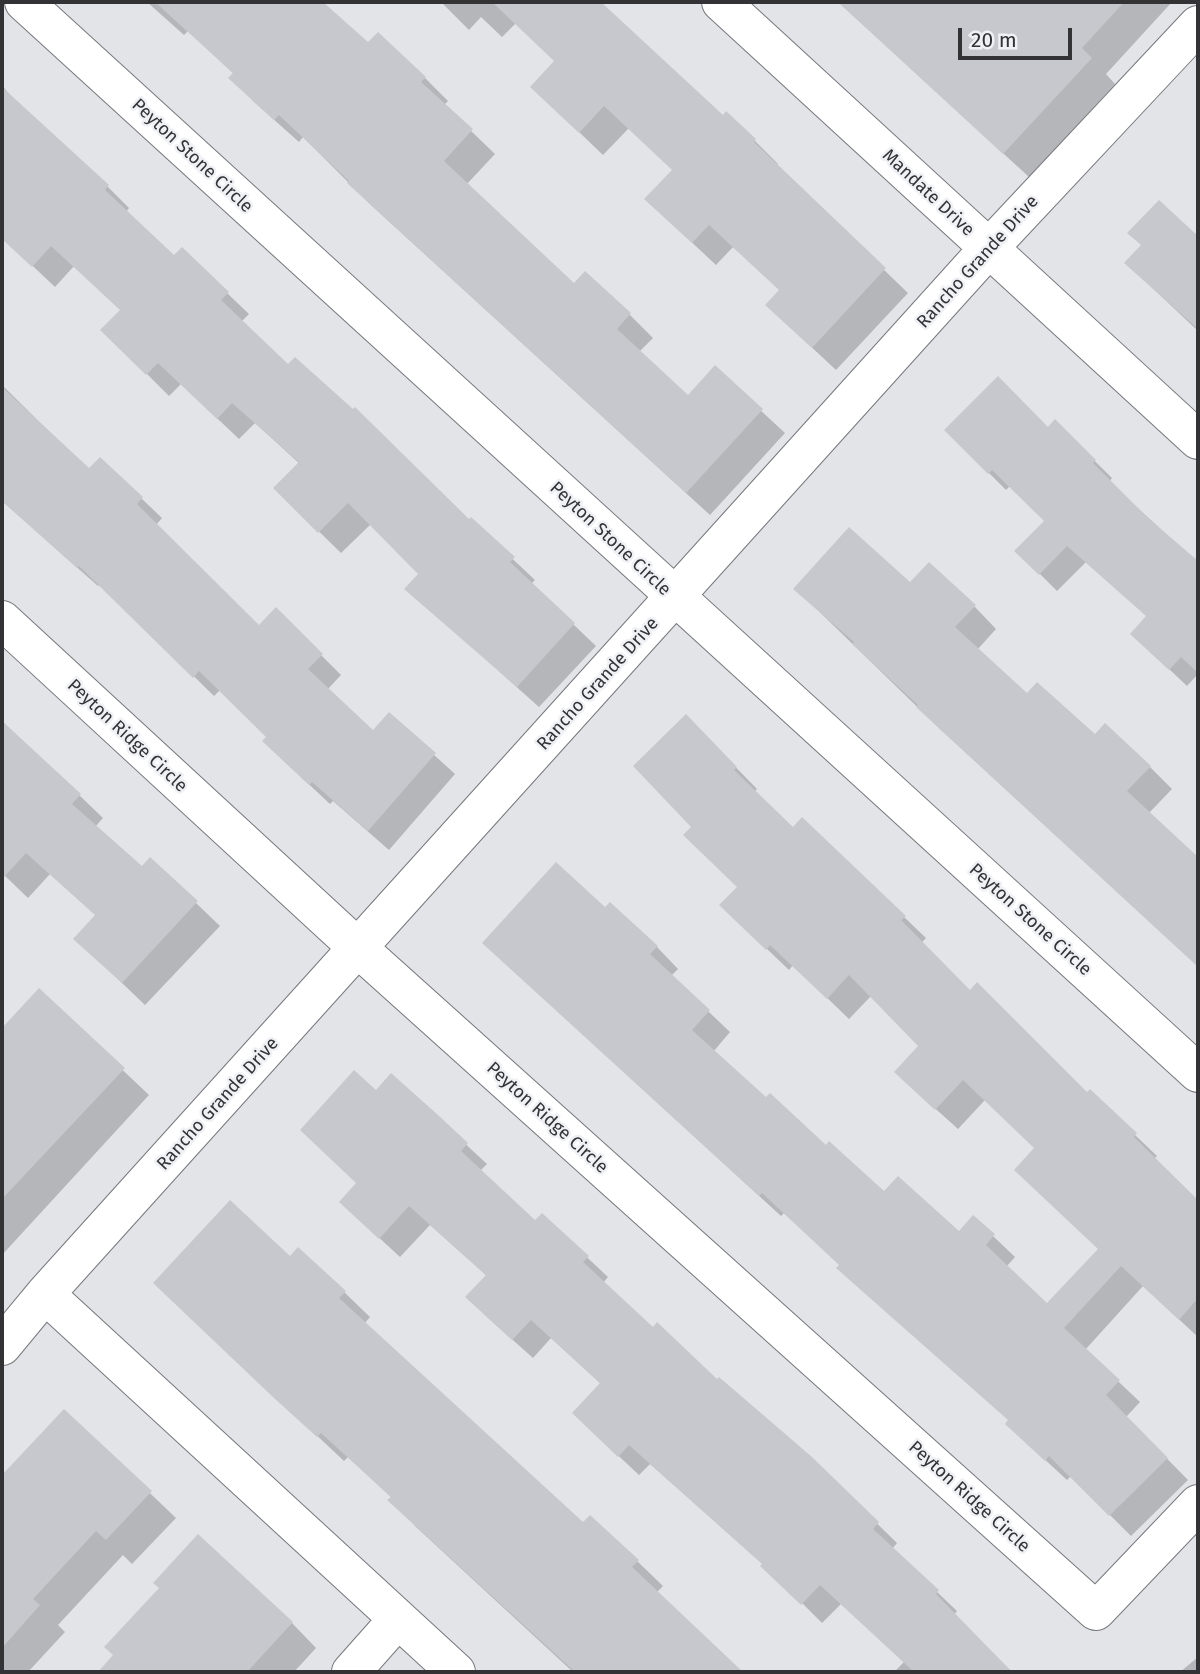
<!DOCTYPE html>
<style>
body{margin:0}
#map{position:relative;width:1200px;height:1674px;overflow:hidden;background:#e2e4e8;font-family:"Fira Sans",sans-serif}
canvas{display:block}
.frame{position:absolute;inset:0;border:4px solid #333335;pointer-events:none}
.scale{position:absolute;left:958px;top:28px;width:114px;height:32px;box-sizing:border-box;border:4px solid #333335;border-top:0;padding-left:9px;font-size:21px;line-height:24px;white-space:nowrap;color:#333335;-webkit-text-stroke:5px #eff1f5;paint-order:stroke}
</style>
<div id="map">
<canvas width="1200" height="1674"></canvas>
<div class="frame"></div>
<div class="scale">20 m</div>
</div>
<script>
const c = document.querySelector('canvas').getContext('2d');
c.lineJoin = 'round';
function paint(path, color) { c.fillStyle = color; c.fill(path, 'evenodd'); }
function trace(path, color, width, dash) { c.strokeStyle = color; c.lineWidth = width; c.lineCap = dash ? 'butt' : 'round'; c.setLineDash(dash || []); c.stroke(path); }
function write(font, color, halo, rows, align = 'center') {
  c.font = font + ' "Fira Sans",sans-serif'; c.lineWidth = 5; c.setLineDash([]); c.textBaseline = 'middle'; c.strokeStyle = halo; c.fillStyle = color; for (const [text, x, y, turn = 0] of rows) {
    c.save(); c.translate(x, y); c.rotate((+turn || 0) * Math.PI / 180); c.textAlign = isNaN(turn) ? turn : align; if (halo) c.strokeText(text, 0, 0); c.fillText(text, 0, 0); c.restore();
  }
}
paint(new Path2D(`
 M147,2H321L368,45L425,78L448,101L444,105L495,154L466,185L574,285L585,273L630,315L653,338L639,352L688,397L715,368L785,433L710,515L372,206L303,137L299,142L253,101L234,74L188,31L184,35Z
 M441,2H599L723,117L726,114L755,141L778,164L776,166L908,293L836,370L791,328L781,291L733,247L716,265L670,222L674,170L629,128L603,155L556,110V61L516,23L502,37L481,17L469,30Z
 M838,2H1009L1022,14L1033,2H1172L1106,74L1115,84L1029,177Z
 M2,85L13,99L108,187L129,208L126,212L174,257L227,293L249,314L241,322L289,367L469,522L471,520L535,580L531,584L596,646L539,707L407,589L420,574L371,524L341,553L297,510L300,464L255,423L239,439L181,384L169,396L103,330L122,310L74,266L55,287L2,237Z
 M1159,202L1198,239V331L1126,263L1142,246Z
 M2,385L89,471L100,459L162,518L156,525L259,627L276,610L341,675L327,690L373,732L389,714L455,774L389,850L333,801L330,804L284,761L268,737L220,690L214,696L100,584L98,586L2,501Z
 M1055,422L1112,478L1109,482L1198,563V674L1187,686L1150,651L1148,617L1086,562L1057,591L1017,551L1046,521L1010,486L1006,490L946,430L1048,429Z
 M910,584L974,606L996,629L977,650L1027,695L1150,767L1172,789L1149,813L1198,860V966L940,729L796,589Z
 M2,721L103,818L95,827L142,869L150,859L220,926L145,1005L99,961L97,916L50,874L28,898L2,873Z
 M707,738L757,789L754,792L793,829L904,917L926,938L921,943L970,992L1087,1094L1090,1092L1157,1156L1154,1159L1198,1203V1337L1143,1286L1085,1350L1140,1402L1126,1417L1188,1480L1131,1536L1071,1476L1067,1480L1029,1445L1010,1421L784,1213L781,1216L506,964L605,910L657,947L678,969L671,976L730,1032L713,1052L766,1100L884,1194L959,1234L974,1218L1015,1257L1006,1267L1048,1305L1099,1249L1036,1149L985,1100L958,1129L918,1093L920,1046L871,996L849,1019L793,965L789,970L743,926L739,887L694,827Z
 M39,991L149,1095L2,1255V1031Z
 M391,1075L487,1164L480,1171L536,1222L542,1215L608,1277L603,1283L653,1329L811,1459L897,1543L892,1549L957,1611L954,1615L1012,1672H894L904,1662L841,1604L822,1623L764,1565L650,1464L639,1475L594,1433L601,1384L551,1338L533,1358L487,1317V1276L430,1225L400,1257L361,1221L358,1183L376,1093Z
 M290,1258L344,1292L370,1317L364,1324L583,1525L637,1561L663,1586L656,1593L741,1672H573L415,1526L392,1498L348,1457L344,1461L181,1308Z
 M64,1411L176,1518L132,1564L123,1555L58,1625L65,1632L28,1672H2V1479Z
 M292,1623L316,1648L294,1672H100L115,1656Z
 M1198,1657V1672H1180Z`), '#0003');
paint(new Path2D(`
 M155,2H323L368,42L378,32L426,77L421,82L473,129L444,161L574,283L585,271L631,313L617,329L688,395L715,365L763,409L686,493L347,183L349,181L279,115L274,120L228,78L233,73Z
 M492,2H601L723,115L726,111L756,139L754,142L886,268L812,348L765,305L779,290L709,225L692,243L644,199L672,170L604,106L579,133L530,87L554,61Z
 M838,2H1124L1082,48L1092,58L1003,154Z
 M2,87L109,185L105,190L174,255L182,247L229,292L221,300L288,364L295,357L353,409L355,407L469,519L471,517L515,557L510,562L575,623L517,687L404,589L418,574L348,503L318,533L273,488L299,462L232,403L217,419L158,363L146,375L100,330L120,310L51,246L32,267L2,239Z
 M1159,200L1198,236V329L1124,263L1141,245L1127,233Z
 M998,376L1048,427L1055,419L1096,460L1093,463L1148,518L1198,561V673L1181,657L1169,670L1130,634L1146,616L1067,546L1039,575L1014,551L1044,521L992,470L988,474L944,430Z
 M2,387L89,468L100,457L143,497L137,504L259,625L276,607L323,654L308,669L373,730L389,712L436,753L368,831L312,782L309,785L262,741L266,737L199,671L193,678L79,566L77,568L2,501Z
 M849,527L910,582L929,562L976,605L955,627L1027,693L1037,682L1095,734L1105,723L1151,766L1127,791L1198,857V967L916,707L918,705L852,644L854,642L793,589Z
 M686,714L737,767L734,770L793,827L802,817L906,916L901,920L970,990L977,982L1087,1092L1090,1089L1137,1133L1134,1137L1198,1200V1298L1179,1320L1121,1266L1064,1328L1120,1380L1106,1395L1168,1458L1109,1516L1049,1456L1045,1461L1005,1424L1008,1420L836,1268L839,1265L762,1193L759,1196L482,943L556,862L605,907L610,902L658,946L650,954L710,1010L692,1030L766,1097L770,1093L826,1145L829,1141L884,1191L898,1176L959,1231L973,1215L995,1234L986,1245L1047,1303L1098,1249L1014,1170L1034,1148L963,1080L935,1110L894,1072L918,1046L849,975L827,999L770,945L766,950L719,905L737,887L683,835L691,827L633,766Z
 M2,721L81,794L72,804L142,866L150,857L198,901L122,983L73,939L95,915L26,853L2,879Z
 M39,988L125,1068L2,1199V1028Z
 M354,1070L376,1090L391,1073L438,1115L468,1143L461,1151L535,1220L542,1213L589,1256L583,1262L653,1327L657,1322L717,1379L719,1377L812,1457L879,1522L873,1529L939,1590L936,1594L1012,1672H914L820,1585L801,1605L760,1566L762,1564L629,1445L618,1457L572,1413L600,1383L531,1320L512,1340L465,1297L486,1275L409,1206L379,1239L339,1202L356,1183L300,1130Z
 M230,1200L290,1256L298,1247L346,1291L339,1298L583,1522L590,1515L639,1560L632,1567L743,1672H575L387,1500L391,1497L321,1433L317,1437L274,1398L153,1283Z
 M64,1409L152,1491L106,1540L96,1531L33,1599L40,1605L2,1648V1475Z
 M198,1534L293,1622L247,1672H98L113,1655L104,1647L159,1588L153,1583Z`), '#c6c8cd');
const minor = new Path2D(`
 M24,2L1198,1073
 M721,2L1198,440
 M2,620L359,949L1096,1611L1198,1504
 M45,1294L456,1672
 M2,1346L45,1294L989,248L1198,25
 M351,1672L398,1619`);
trace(minor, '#76787c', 40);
trace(minor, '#fff', 38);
write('18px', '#333335', '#eff1f5', [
 ["Peyton Stone Circle",192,156,43],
 ["Mandate Drive",928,193,43],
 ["Rancho Grande Drive",978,262,-48],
 ["Peyton Stone Circle",610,539,43],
 ["Rancho Grande Drive",598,684,-48],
 ["Peyton Ridge Circle",127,736,43],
 ["Peyton Stone Circle",1030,920,42],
 ["Rancho Grande Drive",218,1104,-48],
 ["Peyton Ridge Circle",547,1118,42],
 ["Peyton Ridge Circle",969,1497,42]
]);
</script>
